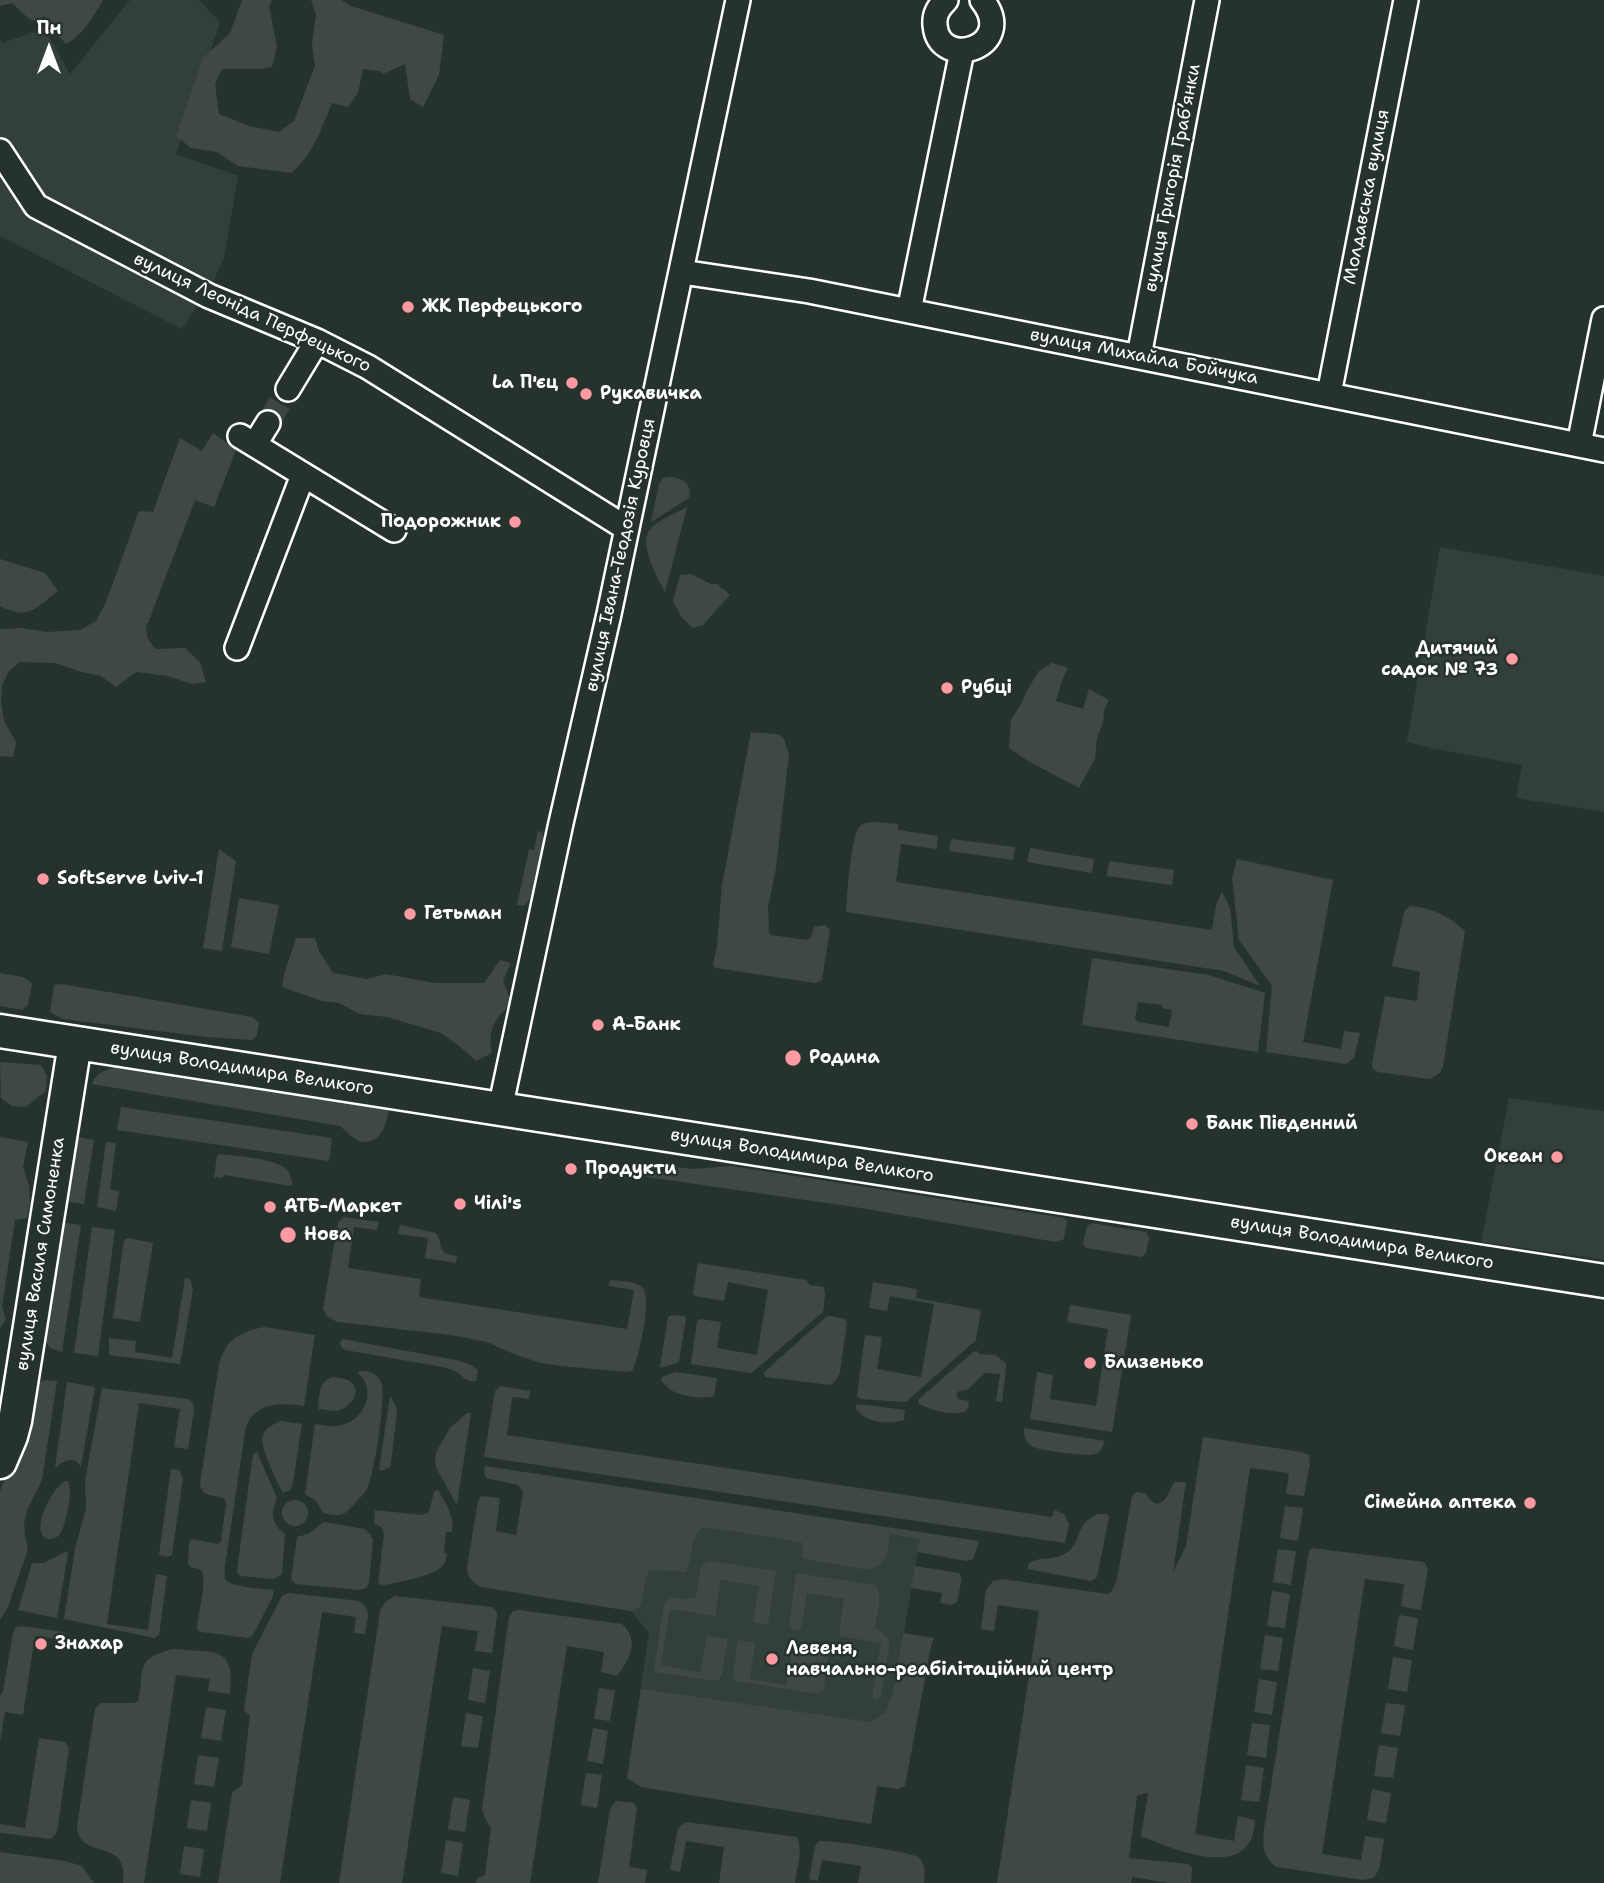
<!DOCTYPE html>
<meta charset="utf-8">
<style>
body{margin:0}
#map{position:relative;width:1604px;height:1883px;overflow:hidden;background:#26332d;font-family:"Shantell Sans",sans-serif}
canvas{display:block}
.north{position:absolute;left:14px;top:14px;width:70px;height:70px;-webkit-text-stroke:5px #26332d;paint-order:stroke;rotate:0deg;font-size:19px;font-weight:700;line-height:28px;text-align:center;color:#fff}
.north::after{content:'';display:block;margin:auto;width:24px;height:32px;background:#fff;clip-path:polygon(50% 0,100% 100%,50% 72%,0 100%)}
</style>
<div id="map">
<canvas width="1604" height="1883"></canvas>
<div class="north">Пн</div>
</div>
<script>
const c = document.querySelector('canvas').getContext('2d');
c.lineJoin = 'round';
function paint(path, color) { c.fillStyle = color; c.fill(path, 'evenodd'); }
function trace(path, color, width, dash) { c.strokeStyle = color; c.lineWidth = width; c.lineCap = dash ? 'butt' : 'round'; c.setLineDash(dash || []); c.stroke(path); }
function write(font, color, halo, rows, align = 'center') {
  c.font = font + ' "Shantell Sans",sans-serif'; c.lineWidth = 5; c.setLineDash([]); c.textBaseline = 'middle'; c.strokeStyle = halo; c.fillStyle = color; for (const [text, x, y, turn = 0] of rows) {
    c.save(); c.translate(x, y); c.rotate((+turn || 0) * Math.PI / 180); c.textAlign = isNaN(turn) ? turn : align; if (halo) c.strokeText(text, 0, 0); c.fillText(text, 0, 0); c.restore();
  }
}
paint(new Path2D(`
 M130,0H199L220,22L176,154L238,176L224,258L212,284L182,329L0,236V39L3,43L44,28L70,74Z
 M1440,547L1604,576V812L1516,798L1522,765L1431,748L1407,742Z
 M1509,1098L1604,1111V1260L1481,1242Z
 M551,1481L920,1539L871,1824L641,1787L627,1778L649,1633L631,1611L533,1596Z`), '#333f3a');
paint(new Path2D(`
 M0,0H103C93,17 83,35 66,44L53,30L28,18L12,3L0,6Z
 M242,0H272L269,6L277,46L272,67L260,69H222L215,84L219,114L249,126L279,132L294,121L315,66L312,45L316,14L311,0H341L351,6L444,35L439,75L423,107L410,99L405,64L383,74L380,71L363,69L358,93L348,107L332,103L318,137L308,155L292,173L238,166L217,152L191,148L176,136L203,58L230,33Z
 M213,433L236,450L214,507L195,500L148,623H146L147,637L155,649L185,648L200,662L206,682L192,684L168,676L136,672L116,687L101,676L81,672L55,663L20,662L9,671L2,685L1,702L4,721L16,742L13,757L0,756V629L21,628L47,632L80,630L96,621L106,602L139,511L153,512L180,438L202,451Z
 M669,477C682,477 693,485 689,498L651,522L659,484L663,478Z
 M687,507L665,592C658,578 635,540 653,526C663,518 676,513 687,507Z
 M0,559L45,573L58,591C35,608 30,621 0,606Z
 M691,574L711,584H717L730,595L703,625L693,628L682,618L673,601L680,575Z
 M1052,663L1068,668L1062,680L1056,701L1083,709L1089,689L1109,700L1104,710L1103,723L1097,738L1095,759L1079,788L1028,761L1009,748L1011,720L1021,704L1029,687L1039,671Z
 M751,732L777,734L781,736L784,739L789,754L776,868L768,907L769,932L771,935L807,940L811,937L814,927L825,925L830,929L822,980L815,983L716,968L713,965L717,946L722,885Z
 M875,822L898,824V830L938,836L937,849L901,844L896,882L1212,930L1216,905L1222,891L1230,908L1234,947L1260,986L1224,971L846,912C847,897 851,834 860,826C864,822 870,823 875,822Z
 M538,831L542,832L544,839L530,899L524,906L517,905L529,849L534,850Z
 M951,839L1015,847L1013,860L949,851Z
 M1030,848L1094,859L1092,873L1027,862Z
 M219,849L236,861L222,951L203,948Z
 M1237,859L1333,880L1303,1042L1341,1049L1344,1031L1360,1033L1354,1058L1346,1064L1266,1052L1272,986L1239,940L1232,879Z
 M1109,861L1174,870L1172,885L1107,876Z
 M239,898L279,905L269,954L231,947Z
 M1410,906C1431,907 1450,917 1465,931L1443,1066L1440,1073L1430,1079L1378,1072L1373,1069L1372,1064L1385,996L1417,1001L1420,972L1392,966L1403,917L1405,910Z
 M296,938H315L319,951L333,973L367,979L386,974L434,983H484L500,960L511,963L503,981L512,1004C494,1018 487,1031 492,1053L476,1061L459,1046L441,1033L387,1017L360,1014L339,1003L322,1001L282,987L284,974Z
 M1092,958L1209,975L1265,993L1258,1052L1082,1025ZM1138,1002L1162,1005V1008L1172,1010L1169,1027L1139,1022L1135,1019Z
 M0,973L23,977L32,983L28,1005L23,1010L0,1006Z
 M62,984L252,1017L259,1022L257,1035L252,1040L206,1037L63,1019L50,1012L54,985Z
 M0,1062L41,1065L47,1075L46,1091L26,1107L12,1106L1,1098Z
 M125,1065L384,1107L388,1111C388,1124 379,1144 363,1142C355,1141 346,1131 340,1126L92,1084C96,1070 113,1068 125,1065Z
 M121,1107L332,1138L329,1161L117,1130Z
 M72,1136L94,1140L84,1204L62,1201Z
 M0,1137L28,1142L23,1167L29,1185L30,1203L27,1218L15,1220L2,1307L6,1320L0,1328Z
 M106,1142L116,1143L110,1189L119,1191L116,1211L97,1207Z
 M220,1154C236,1156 279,1158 289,1172C289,1173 292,1182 293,1183L290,1186L225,1175L222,1178L214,1177L217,1156Z
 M638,1162L692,1169L731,1166L1064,1218L1067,1221L1064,1239L1056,1242L861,1208L633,1175L635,1163Z
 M344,1217L379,1222L377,1230L354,1227L348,1268L421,1279L419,1297L627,1329L634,1290L609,1286L610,1280C619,1281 637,1281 643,1288C652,1300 639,1358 632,1371L627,1372L561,1366L541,1363L516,1355L487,1342L451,1335L337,1322L327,1316L323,1309L338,1222Z
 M59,1222L81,1225L62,1352L50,1348L42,1336Z
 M1092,1223L1146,1232L1149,1238L1146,1253L1142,1257L1086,1248L1083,1243L1087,1226Z
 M400,1225L436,1233C445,1247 435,1253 457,1256L456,1263L425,1258L428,1238L398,1234Z
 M92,1227L115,1230L98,1356L74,1353Z
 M128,1238L153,1243L140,1322L113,1318L124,1240Z
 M698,1263L806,1280L810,1285L824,1287L825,1295L823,1312L755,1370L751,1373L691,1364L697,1321L700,1319L721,1322L717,1348L757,1355L768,1290L728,1282L724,1301L695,1296L693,1293Z
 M185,1278L190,1279L193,1290L180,1364L109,1355V1338L136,1341L135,1352L172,1358Z
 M873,1282L917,1289L916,1298L981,1310L976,1340L906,1402L860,1399L857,1396L865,1335L882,1337L877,1369L921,1377L934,1304L890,1296L887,1311L869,1308Z
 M1070,1305L1131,1315L1112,1432L1030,1419L1037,1372L1053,1375L1050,1399L1096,1406L1108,1329L1067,1322Z
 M672,1315L685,1316L686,1318L679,1362L661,1368L660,1366L668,1317Z
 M830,1316L845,1319L847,1323L840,1372L837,1379L831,1385L766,1377L763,1373L826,1317Z
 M264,1327L315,1335L304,1406C281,1403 258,1401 246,1426L225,1566C225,1569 224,1576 225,1579C230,1587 263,1589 273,1590V1596L253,1635L248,1638L202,1632L198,1631L197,1627C198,1617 208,1576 201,1570C198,1568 194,1568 190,1567L188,1563L189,1542L192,1539L218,1544L221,1541L226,1505L225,1499C214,1494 201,1498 200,1483L219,1365C225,1340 239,1332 264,1327Z
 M342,1339L456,1360L469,1364L478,1370L476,1381C467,1382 465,1378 458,1373C454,1370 448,1369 443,1367L345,1350L342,1348L340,1344Z
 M977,1351L980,1354L995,1355L1006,1363V1369L1002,1401L996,1402L1000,1374L985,1373L967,1390L959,1391L956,1394L958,1399L968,1401L969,1406L966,1411C953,1417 930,1410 918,1403L919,1399L973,1352Z
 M359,1371C370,1371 376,1372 381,1382C387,1393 374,1477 367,1489C364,1494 349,1510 345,1513C339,1517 329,1514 323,1513L316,1501L305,1494L315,1424C322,1425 330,1427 337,1426C364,1423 378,1391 358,1373Z
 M676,1372L717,1378L714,1396C703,1400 679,1396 669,1389C668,1388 661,1381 661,1380L662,1377Z
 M333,1377C338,1378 345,1378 350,1381C364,1392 349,1409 336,1411C330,1411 323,1409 318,1409C320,1396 318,1381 333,1377Z
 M47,1380L57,1381L42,1480L28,1508L24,1522L25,1536L28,1549L8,1607L0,1620V1491L12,1461L33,1386L39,1382Z
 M67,1382L95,1387L81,1467C74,1454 64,1461 55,1468Z
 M500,1386L530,1391L529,1399L512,1397L507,1435L1052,1517L1054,1510L1064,1514L1069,1524L1065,1543L484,1457L495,1391Z
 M102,1388L188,1399L193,1403L194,1411L188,1449L174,1447L180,1409L139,1403L107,1624L148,1630L156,1574L167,1576L159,1635L154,1638L64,1619L75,1549L86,1508L85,1481Z
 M390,1396L397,1408V1411L391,1464L390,1467L382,1471L379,1470Z
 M859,1404L905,1410L904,1420C889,1425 866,1423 856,1409V1405Z
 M467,1413H471L457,1505L436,1468L435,1459L436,1452L450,1428Z
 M280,1421L302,1424L293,1483L290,1490L283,1493C277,1481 259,1447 263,1435C265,1428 274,1424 280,1421Z
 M1024,1428L1105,1441C1103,1446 1101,1452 1095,1454C1088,1457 1040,1450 1033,1447C1025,1443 1024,1435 1024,1428Z
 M1203,1437L1302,1452L1309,1455L1310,1463L1304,1496L1286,1494L1289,1473L1250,1468L1195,1834L1234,1841L1238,1816L1255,1820C1254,1827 1254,1835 1250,1841C1233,1875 1167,1847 1141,1836L1148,1794L1146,1793L1137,1796L1129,1858L1188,1864L1192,1868L1191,1883H1169L1132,1877L1131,1883H997L1039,1611L998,1605L994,1631L981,1629L986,1590L993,1581L1002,1579L1107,1594L1112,1591L1117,1579L1132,1496L1137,1492L1146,1494C1160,1517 1169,1493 1174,1482H1186L1173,1572L1186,1546Z
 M257,1452L277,1498C270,1512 272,1525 285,1534L282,1574L274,1579L241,1576L238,1574L237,1570L253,1454Z
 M485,1466L979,1541V1542L973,1559L966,1561L917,1552L920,1539L890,1534C887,1551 888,1565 868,1570L804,1559L802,1556L803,1546L801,1542L704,1527C688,1536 694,1558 686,1572L652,1570L648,1571L640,1607L631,1611L481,1587C473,1583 467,1577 467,1567L478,1501L481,1496L500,1498L496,1531L516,1535L523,1491L518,1485L486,1478L484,1472Z
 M171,1469L179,1470L183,1478L172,1555L167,1557L159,1555Z
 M65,1481H68C72,1492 69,1502 67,1513C65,1522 62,1539 51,1539C46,1539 44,1538 42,1534C35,1521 53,1488 65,1481Z
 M438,1490C446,1504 455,1516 452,1532H446L444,1553H447C446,1557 446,1561 444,1564C436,1576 399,1582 384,1585L378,1584L384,1534L382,1528L374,1523L375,1510L422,1515L429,1512L434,1492Z
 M282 1513a13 13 0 1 1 26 0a13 13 0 1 1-26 0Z
 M1285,1506L1303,1508L1298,1541L1280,1538Z
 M1096,1514H1107L1109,1517L1097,1577L1091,1581L1027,1569L1029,1563C1041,1556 1054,1561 1066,1553C1077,1546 1077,1535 1083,1525C1086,1521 1092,1517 1096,1514Z
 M324,1522L365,1529L370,1534L373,1540L369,1583L366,1588L358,1590L296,1584L291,1580L297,1537L308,1534Z
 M1312,1548L1424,1562L1428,1568L1421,1610L1401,1606L1404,1584L1365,1579L1322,1854L1361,1860L1365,1836L1384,1839L1379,1870L1373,1878L1363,1880L1277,1867C1262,1858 1263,1844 1264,1829L1309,1551Z
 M1278,1549L1296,1551L1291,1585L1273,1582Z
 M67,1551L68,1554L57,1618L18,1610L32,1563H44Z
 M709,1561L776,1571L768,1625L753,1622L759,1586L721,1580L715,1616L670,1609L661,1665L700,1672L707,1635L728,1639L722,1674L719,1679L715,1681L655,1672L654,1669L664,1604C672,1591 684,1603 696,1597L701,1565Z
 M915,1566L959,1573L962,1578L957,1602L951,1605L940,1603L942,1593L911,1588Z
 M796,1573L875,1585C884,1596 877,1614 875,1628L886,1636L890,1643L881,1695L877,1699L872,1698L881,1643L839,1636L844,1599L807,1593L801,1630L789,1628Z
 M1272,1591L1290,1594L1285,1628L1267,1626Z
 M288,1593L359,1601C373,1610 367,1619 365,1634L354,1633L356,1617L322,1612L280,1883H218L232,1793L242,1785L250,1715L244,1711L252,1654L282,1596Z
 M395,1596L492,1607L497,1612V1617L492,1653L475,1651L478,1631L442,1626L402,1883H339L380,1611L385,1602Z
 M519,1610L622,1624C640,1641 630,1659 617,1676L601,1672L604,1652L567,1646L530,1883H475L478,1878L485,1875L491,1828L484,1816L482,1809L509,1617L513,1611Z
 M1399,1615L1418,1618L1413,1650L1394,1646Z
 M22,1626L63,1632L65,1633L66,1640L35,1636L23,1715L5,1712L0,1742V1696L3,1691L13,1633L16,1627Z
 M903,1633L934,1638L931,1646L905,1786L897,1789L877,1786L871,1824L641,1787L627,1778L641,1689L870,1722L885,1713L893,1694Z
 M1265,1635L1283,1638L1278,1671L1260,1669Z
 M738,1640L755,1643L750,1679L786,1685L792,1649L828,1655L824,1689L818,1694L735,1681L733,1675Z
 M173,1649C213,1653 236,1644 230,1694L208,1691L210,1679L176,1675L144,1883H123C129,1835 80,1863 77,1826L95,1709L101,1703H134L139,1700C144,1666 136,1659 173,1649Z
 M1393,1657L1412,1660L1407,1692L1388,1689Z
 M473,1668L490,1671L485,1703L468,1700Z
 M1259,1679L1277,1682L1272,1715L1254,1712Z
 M599,1688L615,1690L610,1721L594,1719Z
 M1386,1703L1405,1705L1400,1736L1381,1733Z
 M206,1707L226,1710L221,1741L201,1738Z
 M466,1713L483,1716L478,1748L461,1746Z
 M1252,1723L1270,1725L1266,1758L1247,1755Z
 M593,1728L608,1731L603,1764L587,1761Z
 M39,1738L65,1742L69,1749L57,1832L51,1839L0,1833V1824L25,1828Z
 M1379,1745L1398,1748L1393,1778L1374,1776Z
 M198,1755L219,1758L214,1787L194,1784Z
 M1246,1765L1264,1768L1259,1802L1241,1800Z
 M586,1773L602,1775L597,1808L581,1805Z
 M1372,1789L1391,1793L1386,1823L1367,1820Z
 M453,1797L470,1800L465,1832L448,1829Z
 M191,1800L211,1803L207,1831L187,1828Z
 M616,1801L634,1803L637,1808L629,1867L647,1870L645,1883H598L610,1809Z
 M686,1822L797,1837C803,1850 797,1869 795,1883H719L724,1847L686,1841L680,1872L670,1870L678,1828Z
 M446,1840L463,1843L458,1876L441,1873Z
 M819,1841C831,1840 911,1852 918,1857C926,1864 925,1874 924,1883H858L861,1866L822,1860L818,1881L809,1879L815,1846Z
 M184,1846L204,1849L200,1877L180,1874Z
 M0,1852L65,1861L82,1866L94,1883H0Z`), '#3e4944');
trace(new Path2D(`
 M268,423L288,389`), '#3c4742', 23, [23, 11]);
const street = new Path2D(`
 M946,0C939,7 934,14 935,25C939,72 1019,47 982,0
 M0,151L36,206L209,296L317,341L368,367L626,528
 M682,272L809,291L1604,450
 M909,311L962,51
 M1139,356L1207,0
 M288,389L317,341
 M1329,394L1406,0
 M240,436L394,530
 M255,444L268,423
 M1579,445L1604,319
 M237,648L303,475
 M500,1109L561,823L609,614L738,0`);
const secondary = new Path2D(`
 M0,1031L1604,1281
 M0,1462L11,1436L15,1421L75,1043`);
trace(street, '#fff', 28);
trace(secondary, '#fff', 37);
trace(street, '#26332d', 23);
trace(secondary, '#26332d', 32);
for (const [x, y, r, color] of [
 [408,307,7,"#ff9aa2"],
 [572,383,7,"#ff9aa2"],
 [586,394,7,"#ff9aa2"],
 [515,522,7,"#ff9aa2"],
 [1512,659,7,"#ff9aa2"],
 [947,688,7,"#ff9aa2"],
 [43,879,7,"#ff9aa2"],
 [410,914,7,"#ff9aa2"],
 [598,1025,7,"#ff9aa2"],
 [793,1058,9,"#ff9aa2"],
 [1192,1124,7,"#ff9aa2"],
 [1557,1157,7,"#ff9aa2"],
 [571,1169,7,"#ff9aa2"],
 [460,1204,7,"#ff9aa2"],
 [270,1207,7,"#ff9aa2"],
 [288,1235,9,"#ff9aa2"],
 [1090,1363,7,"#ff9aa2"],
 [1530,1503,7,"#ff9aa2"],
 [41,1644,7,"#ff9aa2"],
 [772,1659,7,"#ff9aa2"]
]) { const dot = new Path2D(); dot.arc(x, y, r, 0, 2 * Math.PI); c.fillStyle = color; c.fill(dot); trace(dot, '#26332d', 2.5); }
write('18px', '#fff', '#26332d', [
 ["вулиця Григорія Грабʼянки",1173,178,-79],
 ["Молдавська вулиця",1367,197,-79],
 ["вулиця Леоніда Перфецького",252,313,25],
 ["вулиця Михайла Бойчука",1144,357,11],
 ["вулиця Івана-Теодозія Куровця",621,555,-78],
 ["вулиця Володимира Великого",242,1069,9],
 ["вулиця Володимира Великого",802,1156,9],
 ["вулиця Володимира Великого",1362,1243,9],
 ["вулиця Василя Симоненка",41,1254,-81]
]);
write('bold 18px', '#fff', '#26332d', [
 ["ЖК Перфецького",422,307],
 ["La П'єц",558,383,"right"],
 ["Рукавичка",600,394],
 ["Подорожник",501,522,"right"],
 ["Дитячий",1498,649,"right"],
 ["садок № 73",1498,670,"right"],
 ["Рубці",961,688],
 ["SoftServe Lviv-1",57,879],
 ["Гетьман",424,914],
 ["А-Банк",612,1025],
 ["Родина",809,1058],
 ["Банк Південний",1206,1124],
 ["Океан",1543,1157,"right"],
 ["Продукти",585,1169],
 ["Чілі's",474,1204],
 ["АТБ-Маркет",284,1207],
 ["Нова",304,1235],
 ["Близенько",1104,1363],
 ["Сімейна аптека",1516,1503,"right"],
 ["Знахар",55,1644],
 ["Левеня,",786,1649],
 ["навчально-реабілітаційний центр",786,1670]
], 'left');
</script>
